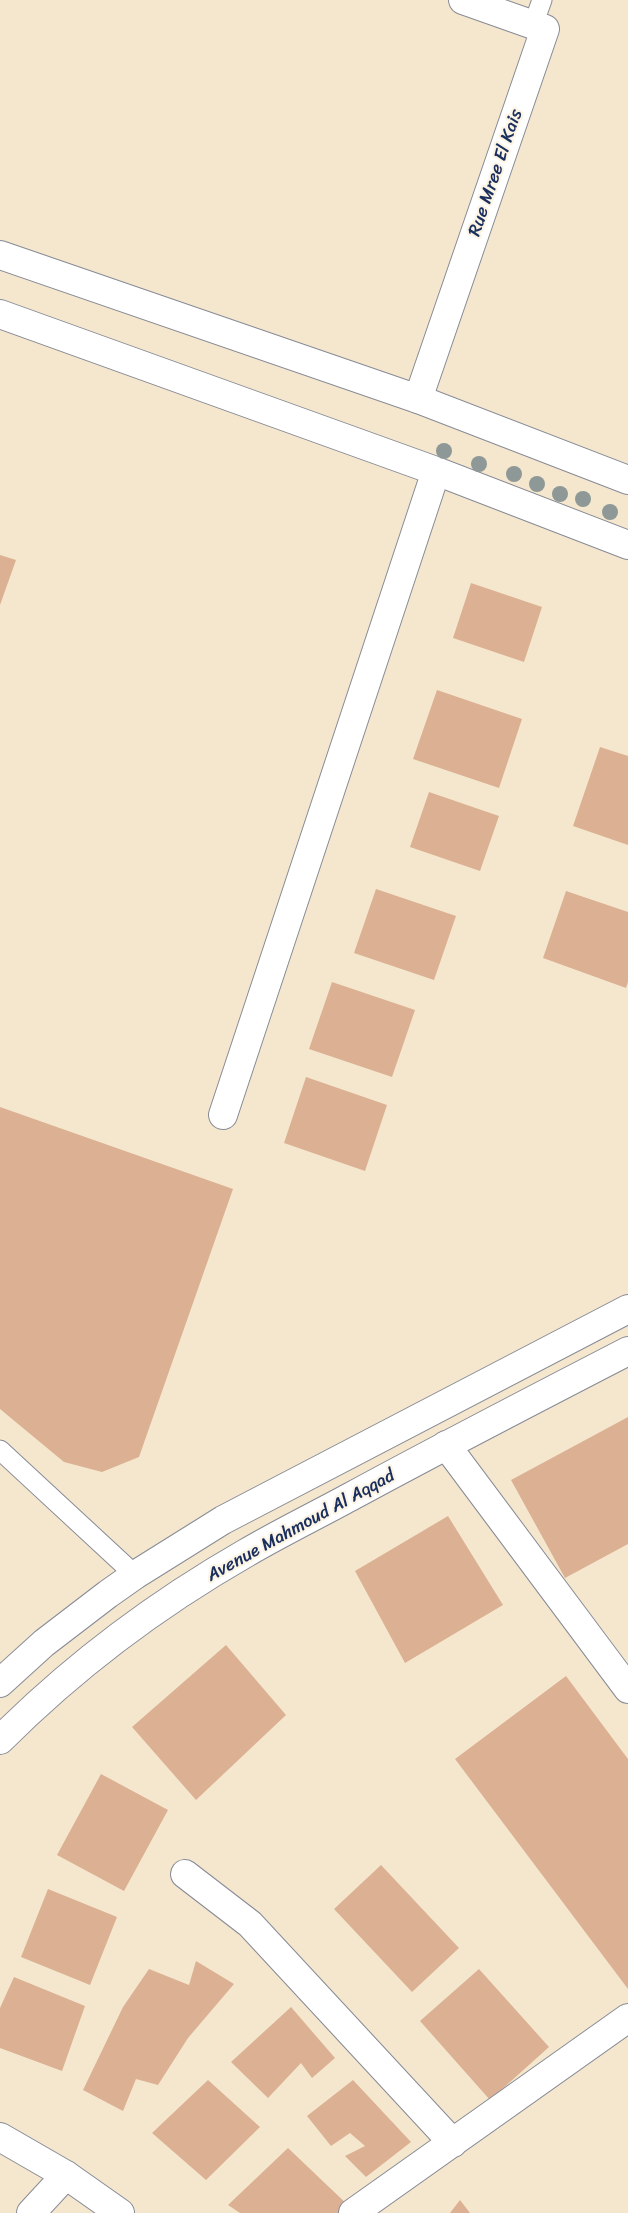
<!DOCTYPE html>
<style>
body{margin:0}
canvas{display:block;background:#f4e7cd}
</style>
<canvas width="628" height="2213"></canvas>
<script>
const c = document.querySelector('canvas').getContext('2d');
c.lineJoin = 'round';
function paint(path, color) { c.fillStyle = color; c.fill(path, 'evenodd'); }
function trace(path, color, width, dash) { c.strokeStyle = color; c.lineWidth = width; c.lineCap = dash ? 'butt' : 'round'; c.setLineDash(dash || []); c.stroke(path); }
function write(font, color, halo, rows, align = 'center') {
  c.font = font + ' Sriracha,sans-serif'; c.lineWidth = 4.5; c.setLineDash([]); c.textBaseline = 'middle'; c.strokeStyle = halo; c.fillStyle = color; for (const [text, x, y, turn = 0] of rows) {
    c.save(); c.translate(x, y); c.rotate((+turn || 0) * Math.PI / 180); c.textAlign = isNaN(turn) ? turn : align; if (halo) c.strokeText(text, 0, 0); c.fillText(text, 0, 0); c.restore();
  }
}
paint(new Path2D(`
 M0,555L16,560L0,605Z
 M471,583L542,607L524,662L453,638Z
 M437,690L522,719L499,788L413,759Z
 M600,747L628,756V845L573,826Z
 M429,792L499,816L480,871L410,847Z
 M376,889L456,916L434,980L354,953Z
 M566,891L628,912V982L626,988L543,958Z
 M332,982L415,1010L392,1077L309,1049Z
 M306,1077L387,1105L365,1171L284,1143Z
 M0,1107L233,1189L139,1457L102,1472L64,1462L0,1409Z
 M628,1417V1544L565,1578L511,1480Z
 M448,1516L503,1605L405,1663L355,1571Z
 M226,1645L286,1715L196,1800L132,1727Z
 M566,1676L628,1759V1989L455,1759Z
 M101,1774L168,1810L124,1891L57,1855Z
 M381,1865L459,1948L412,1992L334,1909Z
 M48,1889L117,1917L90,1985L21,1957Z
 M196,1961L234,1984L188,2038L158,2085L136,2079L123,2111L83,2090L123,2007L149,1969L189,1985Z
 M479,1969L549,2047L490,2100L420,2021Z
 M14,1977L85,2006L62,2071L0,2048V2008Z
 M291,2007L335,2058L312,2078L301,2063L268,2098L231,2062Z
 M208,2080L260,2127L206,2180L152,2133Z
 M353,2080L411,2142L366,2177L345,2156L365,2146L350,2133L331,2146L307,2116Z
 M288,2148L350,2207L340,2213H240L228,2205Z
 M460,2200L470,2213H450Z`), '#dcb193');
const lane = new Path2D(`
 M533,25L542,0
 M0,1450L135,1575`);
const street = new Path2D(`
 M418,399L545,29L463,0
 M223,1115L436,471
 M446,1445L628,1689
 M185,1874L250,1924L453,2143
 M31,2213L66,2175
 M353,2213L628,2018`);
const secondary = new Path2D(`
 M0,255L418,399L628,480
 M0,314L436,471L628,545
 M0,1683L44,1643L108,1594L135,1575L223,1520L628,1309
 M0,1740C73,1667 157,1604 246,1553C280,1533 315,1516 350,1497C442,1447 535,1399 628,1351
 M0,2137L66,2175L120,2213`);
trace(lane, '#888b96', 21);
trace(street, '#888b96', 30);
trace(secondary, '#888b96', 30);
trace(lane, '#fff', 19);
trace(street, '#fff', 28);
trace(secondary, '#fff', 28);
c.fillStyle = '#8d9897';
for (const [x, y] of [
 [444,451],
 [479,464],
 [514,474],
 [537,484],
 [560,494],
 [583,499],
 [610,512]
]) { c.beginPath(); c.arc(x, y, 8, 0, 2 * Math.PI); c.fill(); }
write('18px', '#1b2f5e', '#fcf5e5', [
 ["Rue Mree El Kais",496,173,-71],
 ["Avenue Mahmoud Al Aqqad",301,1526,-29]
]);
</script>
